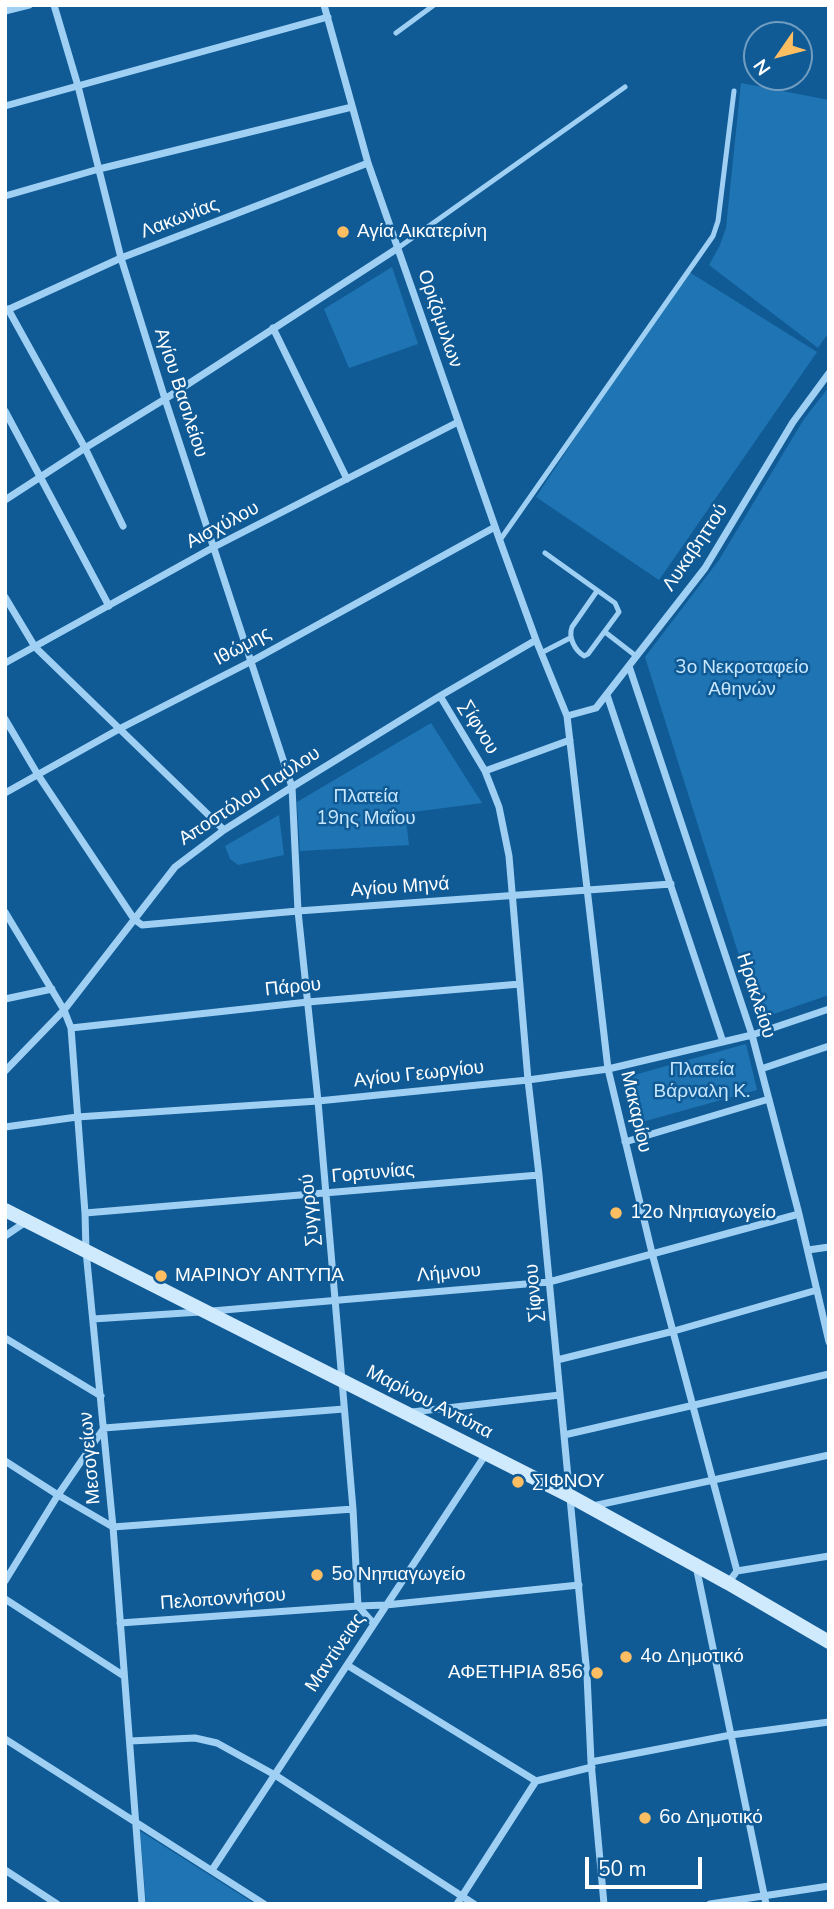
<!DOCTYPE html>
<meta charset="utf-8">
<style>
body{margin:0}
#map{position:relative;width:834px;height:1909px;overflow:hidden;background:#105b96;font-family:"Nunito Sans",sans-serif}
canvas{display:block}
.frame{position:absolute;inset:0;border:7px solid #fff;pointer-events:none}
.north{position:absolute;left:743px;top:21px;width:70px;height:70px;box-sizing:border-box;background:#105b96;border:2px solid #709dc0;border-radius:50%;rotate:235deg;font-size:19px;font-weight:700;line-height:28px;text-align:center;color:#fff}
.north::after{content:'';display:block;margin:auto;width:24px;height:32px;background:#ffbe62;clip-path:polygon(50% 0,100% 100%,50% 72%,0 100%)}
.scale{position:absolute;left:585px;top:1857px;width:117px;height:32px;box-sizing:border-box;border:4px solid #fff;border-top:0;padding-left:9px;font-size:21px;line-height:24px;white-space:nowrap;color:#fff;-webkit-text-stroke:5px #105b96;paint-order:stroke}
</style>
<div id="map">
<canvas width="834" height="1909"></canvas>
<div class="frame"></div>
<div class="north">N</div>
<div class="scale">50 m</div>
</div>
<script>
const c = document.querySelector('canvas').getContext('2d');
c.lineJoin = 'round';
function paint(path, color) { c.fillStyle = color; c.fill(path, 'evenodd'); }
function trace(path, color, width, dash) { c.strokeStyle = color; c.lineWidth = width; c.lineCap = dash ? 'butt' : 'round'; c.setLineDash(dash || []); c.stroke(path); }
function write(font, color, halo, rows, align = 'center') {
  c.font = font + ' "Nunito Sans",sans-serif'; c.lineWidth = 5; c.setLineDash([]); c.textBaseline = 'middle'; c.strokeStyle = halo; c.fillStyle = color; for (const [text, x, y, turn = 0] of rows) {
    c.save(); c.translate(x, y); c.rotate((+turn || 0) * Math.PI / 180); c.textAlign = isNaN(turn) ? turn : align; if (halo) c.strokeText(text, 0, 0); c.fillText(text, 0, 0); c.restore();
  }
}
paint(new Path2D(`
 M741,83L829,100V332L818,348L709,265L720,245L726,228Z
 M392,267L418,344L349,368L324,309Z
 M686,270L817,352L659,580L536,497Z
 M829,387V995L759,1019L645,657L719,560L804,419Z
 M431,723L482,803L405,813L409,845L300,851L297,802Z
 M279,815L284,855L238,865L230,859L225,846Z
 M746,1044L757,1090L635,1124L623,1078Z
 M140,1831L255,1904H146Z`), '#1f75b3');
trace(new Path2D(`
 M396,33L434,5
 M398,248L625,87
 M500,540L713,236L718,221L734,91
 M545,553L615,603L619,612L588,654L584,656C575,650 568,638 572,627L597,591
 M605,632L636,656
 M541,653L570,638`), '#9fd0f4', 5);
trace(new Path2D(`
 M54,5L78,86L121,258L165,399L292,787L298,911L318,1101L353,1509L358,1606L374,1624
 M324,5L368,163L500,541L536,640L567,716L608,1069L652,1253L737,1571L728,1583
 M5,11L29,5
 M5,106L328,17
 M5,196L99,169L352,107
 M8,309L85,448L123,526
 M5,311L121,258L368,163
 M273,328L347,479
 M5,411L109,606
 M5,500L85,448L165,399L398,248
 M5,597L35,647L224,830
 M5,663L214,547L458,422
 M629,666L752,1035L799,1214L829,1342
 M607,695L723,1042
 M440,696L485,771L499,807L509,856L528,1080L539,1175L587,1675L591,1762L604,1904
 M567,716L596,708L705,568L793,422L829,373
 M5,719L38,775L134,919L142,925L298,911L671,884
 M485,771L570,740
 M5,793L121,728L250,662L495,527
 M5,912L64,1010L71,1028L85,1213L86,1251L113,1527L142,1904
 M5,999L52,989
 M71,1028L308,1002L520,984
 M761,1069L829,1046
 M5,1071L64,1010L175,867L224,830L292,787L440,696L536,640
 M5,1127L77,1117L318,1101L528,1080L608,1069L752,1035L829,1009
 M625,1142L769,1099
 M85,1213L539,1175
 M5,1236L27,1221
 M808,1250L829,1247
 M212,1311L549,1282L799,1214
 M93,1319L200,1312
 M5,1338L101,1396
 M557,1360L674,1331L817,1290
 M412,1412L560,1395
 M564,1435L829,1374
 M5,1461L58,1495L113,1527L353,1509
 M593,1506L829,1455
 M696,1566L766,1904
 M737,1571L829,1556
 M5,1581L58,1495L104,1428L344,1409
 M5,1599L124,1676
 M120,1623L358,1606L386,1605L579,1585
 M347,1665L536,1781
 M5,1739L264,1904
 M130,1741L195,1738L217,1743L275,1775L474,1904
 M591,1762L731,1735L829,1722
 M536,1781L592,1767
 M5,1870L57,1904
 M212,1870L486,1454
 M457,1904L536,1781
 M710,1904L829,1886`), '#9fd0f4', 7);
trace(new Path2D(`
 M5,1210L570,1496L728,1583L829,1642`), '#cfe9fd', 14);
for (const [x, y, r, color] of [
 [343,232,7,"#ffbe62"],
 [616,1213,7,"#ffbe62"],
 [161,1276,7,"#ffbe62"],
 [518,1482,7,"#ffbe62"],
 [317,1575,7,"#ffbe62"],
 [626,1657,7,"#ffbe62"],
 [597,1673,7,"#ffbe62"],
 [645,1818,7,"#ffbe62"]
]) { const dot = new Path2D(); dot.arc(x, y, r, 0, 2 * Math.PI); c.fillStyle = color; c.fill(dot); trace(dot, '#105b96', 2.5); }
write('19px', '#fff', '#105b96', [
 ["Λακωνίας",180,219,-21],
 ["Οριζόμυλων",439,319,71],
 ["Αγίου Βασιλείου",180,393,72],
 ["Αισχύλου",223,526,-28],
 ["Λυκαβηττού",696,548,-56],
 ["Ιθώμης",243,647,-28],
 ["Σίφνου",478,728,59],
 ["Αποστόλου Παύλου",250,797,-33],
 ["Αγίου Μηνά",400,888,-4],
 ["Πάρου",293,988,-6],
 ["Ηρακλείου",755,996,72],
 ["Αγίου Γεωργίου",419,1075,-6],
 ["Μακαρίου",635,1112,77],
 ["Γορτυνίας",373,1174,-5],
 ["Συγγρού",311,1210,-95],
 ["Λήμνου",449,1274,-5],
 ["Σίφνου",535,1293,-95],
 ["Μαρίνου Αντύπα",429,1403,27],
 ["Μεσογείων",91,1458,-95],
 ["Πελοποννήσου",223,1600,-4],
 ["Μαντίνειας",336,1653,-56]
]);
write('19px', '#fff', '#105b96', [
 ["Αγία Αικατερίνη",357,232],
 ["12ο Νηπιαγωγείο",630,1213],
 ["ΜΑΡΙΝΟΥ ΑΝΤΥΠΑ",175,1276],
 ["ΣΙΦΝΟΥ",532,1482],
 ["5ο Νηπιαγωγείο",331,1575],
 ["4ο Δημοτικό",640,1657],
 ["ΑΦΕΤΗΡΙΑ 856",583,1673,"right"],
 ["6ο Δημοτικό",659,1818]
], 'left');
write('19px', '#c7e7fe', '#105b96', [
 ["3ο Νεκροταφείο",742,668],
 ["Αθηνών",742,690],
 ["Πλατεία",366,797],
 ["19ης Μαΐου",366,819],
 ["Πλατεία",702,1070],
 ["Βάρναλη Κ.",702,1092]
]);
</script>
